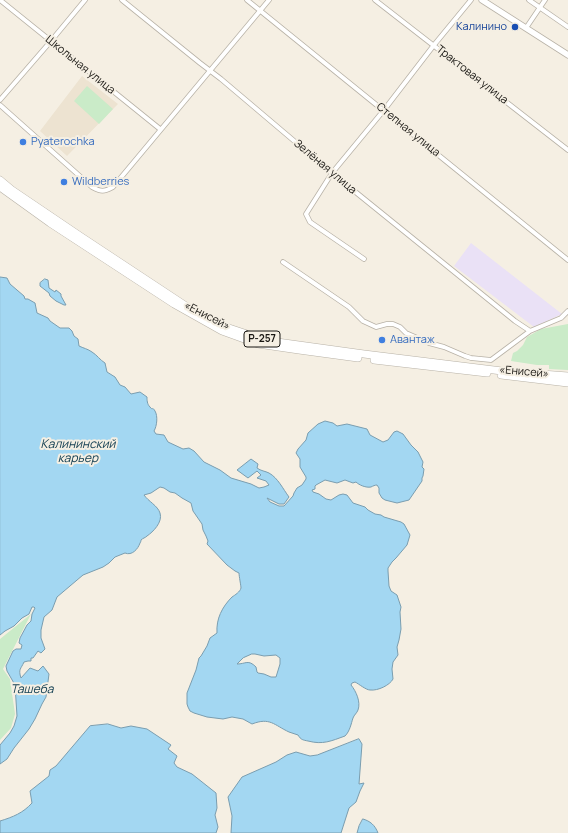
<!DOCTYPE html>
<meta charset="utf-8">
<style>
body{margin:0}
canvas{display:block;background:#f5efe3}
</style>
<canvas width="568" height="833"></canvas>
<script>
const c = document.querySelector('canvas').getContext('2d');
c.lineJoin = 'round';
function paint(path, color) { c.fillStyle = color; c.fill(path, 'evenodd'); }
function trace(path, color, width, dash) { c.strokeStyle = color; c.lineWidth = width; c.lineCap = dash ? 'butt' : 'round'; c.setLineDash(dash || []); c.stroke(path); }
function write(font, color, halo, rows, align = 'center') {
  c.font = font + ' Manrope,sans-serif'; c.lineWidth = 4; c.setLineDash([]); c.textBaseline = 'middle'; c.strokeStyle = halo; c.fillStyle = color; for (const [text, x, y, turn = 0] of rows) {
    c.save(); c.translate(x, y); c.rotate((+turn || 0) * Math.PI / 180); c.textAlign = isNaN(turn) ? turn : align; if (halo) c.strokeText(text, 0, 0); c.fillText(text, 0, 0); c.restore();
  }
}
paint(new Path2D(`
 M471,243L562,314L534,327L454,266Z`), '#eae1f6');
paint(new Path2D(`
 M82,76L118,104L67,156L40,131Z`), '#ede3d1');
paint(new Path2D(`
 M87,86L113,109L99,124L74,101Z
 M568,324V370L549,369V365H537L511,361L513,353L517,351L523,345L527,337L541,329Z
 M31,614L3,669L10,679L15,714L11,728L0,740V639Z`), '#caebc8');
const water = new Path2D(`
 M0,277L7,278L10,284L24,296L25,299H28L35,303L37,313L48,318L50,321L60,328H69L72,331L74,336L78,339L79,346C83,348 88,349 92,352C97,355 100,360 105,363L107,372L115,377L120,385L125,387L131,394L140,392L147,397C147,400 147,404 150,407C153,411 152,406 155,411C158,416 157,426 154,431L156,434L164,435L168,442L183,449L189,448L194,451L204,462L220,470L231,478L251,484L259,488L264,487L269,485L266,481L257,478L261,475L257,471L248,478L237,470L251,459L258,464L257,468C261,471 265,471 269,473C278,478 283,489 289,497L284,504H279L267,498L270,502L279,506H284L293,496L294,493L297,488L302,485L306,479V477L300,467V459L296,453L298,449L306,440L308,433L318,424L325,421L333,423L337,426L347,424L367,429L370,435L383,442L388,440L394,432L397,431L403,434L411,445L418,452L423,462L422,467L424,469L423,476L422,478V481L409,500L397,503L385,500L382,498L379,493V488L377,485C375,485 373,486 371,487C366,488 359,485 356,482L353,483L345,480L337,483L325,480L316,485L315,486V489L312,490L313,492L319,494L326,499L331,500L339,495L343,494L347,495L353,503L365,507L368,510L375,514L381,515L384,517L401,522L404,524L410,535L407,545L396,558L392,562L388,568V571L389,586L391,591L397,595L401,607L400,612L401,629L399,640L397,647L398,655L393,662L392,669L393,679C390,685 378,691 370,690C366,690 359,684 355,682L352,683L351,685C356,691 361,702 358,710C357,713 354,715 353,718C351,724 350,731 345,736C331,741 323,745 308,741C303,740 301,740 298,735C295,734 292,733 289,732C274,725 270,717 252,724L243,719L232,717L223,719L207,717L194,713L190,711L188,707L187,704V693L196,670L199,658L201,656L207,646L210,638L217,633C216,619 222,607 232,597C235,595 240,592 241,588C241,586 239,576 239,573L235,571L227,565L207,544L208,541L206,536L203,530L202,524L193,511L191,503L182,498L175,493L170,492L164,488L160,487L151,493L144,495C148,501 158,506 160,513C163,522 153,532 147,536C145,538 143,538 141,540C141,540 141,542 140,543C138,549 132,556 125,553L115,557L109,563L103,567L83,575L57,597L52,610L44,617L41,630V638L45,649L41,653L38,651L33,658H31V661H28L24,662C21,669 18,669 21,678L30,668L38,671L43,666L49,674L46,697L42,704L35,719L29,729L14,748L7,759L0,764V745L10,733L14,726L17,716L15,685L7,671L6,666L13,651L16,649H21L22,645L19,643L20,638L27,625L31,621L32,614L35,608L34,607H32L29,614L22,618L14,626L5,631L0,635ZM252,654H255L264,656L276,655L280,658V664L276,677H271L264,674L258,673L257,672L256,667C248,659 246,664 237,664L243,658Z
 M45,279L48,280L49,288L55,292L56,290L61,294V296L66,305H64L56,301L50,296L49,293L40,286V283Z
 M108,724L121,728L131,726L147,729L171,745L168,749L177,756L174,763L177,767L192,774L216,793L217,808L215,815L218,827L216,833H0V821C13,817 23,813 32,803L30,791L49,776L50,770L56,766L90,726Z
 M359,739L362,744L359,784L364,783L360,791L356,802L349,808L341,833H231L232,816L228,797L242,777L276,762L287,755L296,752L310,756L317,755Z
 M363,819C370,821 375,825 378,833H357L359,826Z`);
paint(water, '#a3d7f2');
trace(water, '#7a9daf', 1);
const minor = new Path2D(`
 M0,0L160,129
 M122,0L200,63L221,79L332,173L515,321L530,331
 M247,0L568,260
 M375,0L568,150
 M529,0L568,27
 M526,28L545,0
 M0,100L51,41L85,0
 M0,105L92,187C101,192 104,192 113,187L269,0
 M364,259L310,222L306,214L332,173L384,110L434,45L471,0
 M283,262L349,307L363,321L376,327L387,324H393L400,327L406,333L429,343L444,347L465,356L471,358L491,360L530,331L561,318L568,311`);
const secondary = new Path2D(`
 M482,0L568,55`);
const trunk = new Path2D(`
 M0,180L12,190L80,236L189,308L229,328L253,336L277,342L364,354L502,371L568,376
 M0,187L50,223L174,304L222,331L258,344L299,350L358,358
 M374,360L487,373
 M501,375L568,383`);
trace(minor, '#b8b2a7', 5.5);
trace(secondary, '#b8b2a7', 7);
trace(trunk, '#b8b2a7', 8);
trace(minor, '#fff', 4);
trace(secondary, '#fff', 5.5);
trace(trunk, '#fff', 7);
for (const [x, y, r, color] of [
 [515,27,4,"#1a4fb4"],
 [23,142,4,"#3f7fe0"],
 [64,182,4,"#3f7fe0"],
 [382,340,4,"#3f7fe0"]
]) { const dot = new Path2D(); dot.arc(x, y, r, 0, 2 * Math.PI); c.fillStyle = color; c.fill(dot); trace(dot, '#f5efe3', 1.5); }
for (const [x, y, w] of [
 [262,339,36]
]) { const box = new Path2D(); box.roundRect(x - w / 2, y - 8, w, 16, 3); c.fillStyle = '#f5efe3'; c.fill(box); trace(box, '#191713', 1); }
write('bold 10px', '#191713', null, [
 ["Р-257",262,339]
]);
write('11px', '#164399', '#f5efe3', [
 ["Калинино",507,27]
], 'right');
write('11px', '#191713', '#f5efe3', [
 ["Школьная улица",80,65,39],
 ["Трактовая улица",472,75,38],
 ["Степная улица",408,130,39],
 ["Зелёная улица",325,167,40],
 ["«Енисей»",207,316,27],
 ["«Енисей»",524,372,5]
]);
write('11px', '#366cbe', '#f5efe3', [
 ["Pyaterochka",31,142],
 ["Wildberries",72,182],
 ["Авантаж",390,340]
], 'left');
write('italic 12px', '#164154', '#f5efe3', [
 ["Калининский",78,445],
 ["карьер",78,459],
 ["Ташеба",32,690]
]);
</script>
